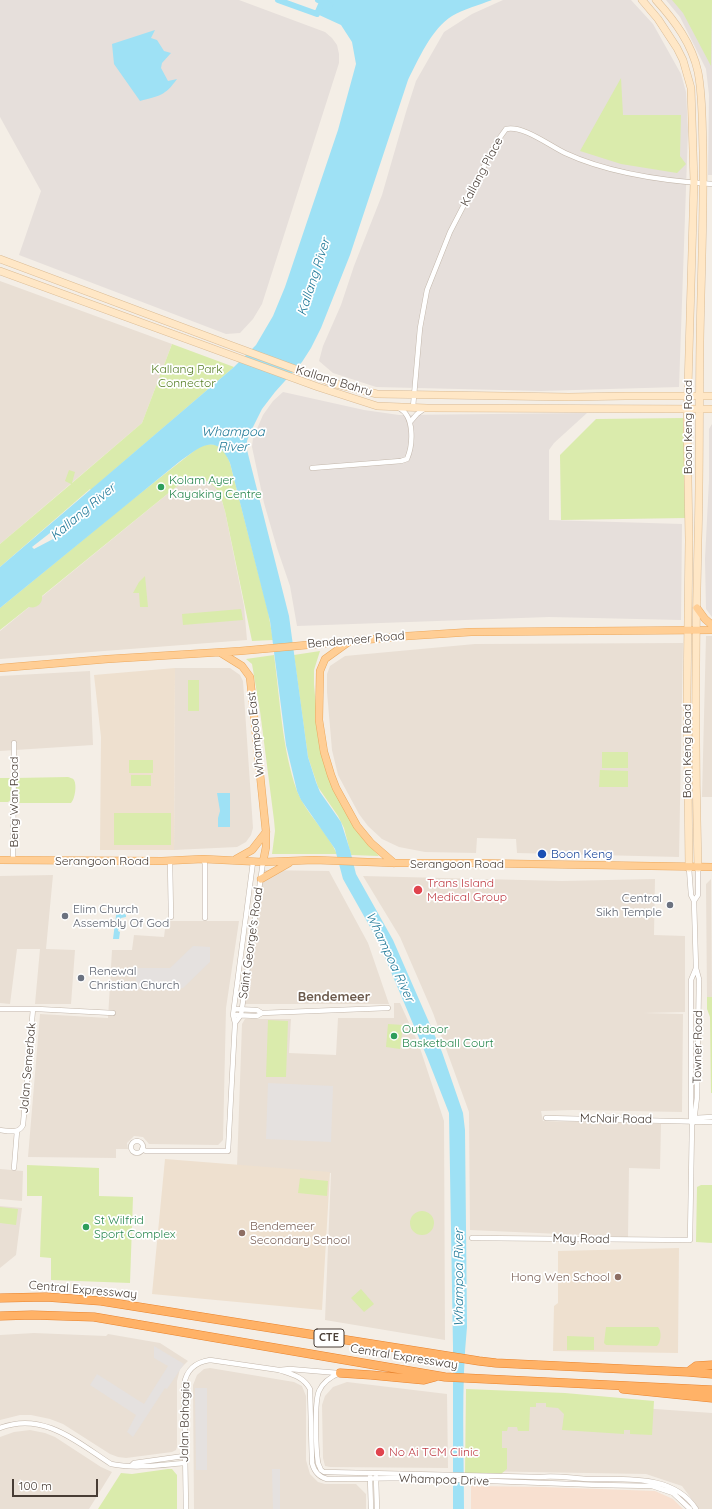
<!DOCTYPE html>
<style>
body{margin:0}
#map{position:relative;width:712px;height:1509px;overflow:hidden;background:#f4eee6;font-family:Quicksand,sans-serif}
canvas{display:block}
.scale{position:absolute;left:12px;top:1479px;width:86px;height:18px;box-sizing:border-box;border:2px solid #483d35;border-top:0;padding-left:5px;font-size:12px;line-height:14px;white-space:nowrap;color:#483d35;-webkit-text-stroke:3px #fff;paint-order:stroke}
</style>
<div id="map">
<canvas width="712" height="1509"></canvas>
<div class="scale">100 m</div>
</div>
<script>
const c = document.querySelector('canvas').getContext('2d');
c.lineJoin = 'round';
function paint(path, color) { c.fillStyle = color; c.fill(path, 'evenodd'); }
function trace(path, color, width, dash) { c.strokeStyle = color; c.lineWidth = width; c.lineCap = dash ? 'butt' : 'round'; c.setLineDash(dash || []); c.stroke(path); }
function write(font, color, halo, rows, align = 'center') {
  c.font = font + ' Quicksand,sans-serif'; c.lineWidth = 3.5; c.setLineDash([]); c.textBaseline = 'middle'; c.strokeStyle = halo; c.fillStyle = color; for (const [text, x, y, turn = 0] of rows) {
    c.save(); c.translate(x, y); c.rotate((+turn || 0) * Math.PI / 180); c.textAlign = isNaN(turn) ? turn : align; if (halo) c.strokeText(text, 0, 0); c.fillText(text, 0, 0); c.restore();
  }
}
paint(new Path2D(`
 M0,281L172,344L142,423L0,544Z
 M192,477L200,479L212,484L219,492L225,511L244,606L247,640L0,659V631L187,478Z
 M706,636H712V797H702Z
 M683,643L679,857L517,853L516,839L477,838L476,853L425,852L399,847L382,839L368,826L359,814L338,775L332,750L327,692V674L330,666L345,656L475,644Z
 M175,668H230L240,675L243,681L253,828L251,835L246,842L237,847L174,850Z
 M90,671L93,745L0,751V676Z
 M260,870L329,871L368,943L389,1004H244Z
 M53,875L46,949L75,950L71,1004H35L40,949H17L10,1004L0,1003V876Z
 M363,876L562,881L655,879L654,935L685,936V1012L643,1013L683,1014L682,1112L573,1110L541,1111L543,1121L661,1124L660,1169L629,1168L628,1237L470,1230L469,1112L433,1013L400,937Z
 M711,879L712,997H707L706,884Z
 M166,921H239L226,1008L223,1140L218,1145L149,1144L143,1137L134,1136L127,1143L128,1149H116V1158L28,1157L40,1014L108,1018L112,950H132L134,935L164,937Z
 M394,1003H400L419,1045L444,1121L445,1340L325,1320L331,1173L237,1167L242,1024L245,1019H291L289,1053L336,1055L338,1018H394Z
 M0,1169L23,1171L22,1201L0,1199Z
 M0,1206L22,1208L16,1255L0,1268Z
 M34,1333L106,1336L108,1334L160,1343L188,1361L180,1369L177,1381V1447L176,1450L172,1452L126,1458L118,1457L110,1454L63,1424L50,1419L31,1415H20L0,1420V1335Z
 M210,1368L294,1382L302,1386L306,1396V1460L310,1474L318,1482L325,1484H356L366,1494V1509H194L193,1385L197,1375L204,1369Z
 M347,1382L447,1394L448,1468L330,1467L325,1466L323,1458L322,1405L325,1396L333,1387Z
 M470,1396L712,1413V1509H699L682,1486L646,1474L471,1471Z
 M30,1430L45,1433L55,1437L101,1467L112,1472L89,1509H0V1437L14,1432Z`), '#e9dfd4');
paint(new Path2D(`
 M471,1486L543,1487L655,1491L673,1499L683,1509H471Z`), '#f8e0d0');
paint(new Path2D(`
 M0,0H239L325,32L332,38L337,45L339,54V63L262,304L253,319L240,333L226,334L19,255L41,191L0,117Z
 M503,0H631L653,24L681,74L686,92L688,131L679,387L541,391L376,387L333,373L319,361L323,346L341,305L354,266L382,195L406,112L416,81L444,32L472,14Z
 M666,0H712V175H708L709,95L706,69L680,17Z
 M283,392L364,410L399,415L587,413L554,443L549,450V520L682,524L681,620L549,617L297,626L290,586L277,548L264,503L252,447L253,438L263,415L273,401Z
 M712,424V617L706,609L705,559L709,480V429Z`), '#e6dfdb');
paint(new Path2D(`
 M175,668L174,850H100L101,737L94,675Z
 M165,1159L330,1172L322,1310L152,1294Z
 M679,1248L678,1353L553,1351L554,1306L558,1303V1251Z`), '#eee0cf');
paint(new Path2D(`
 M672,0H712L711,66L683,13Z
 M621,78L623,115H681L680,156L686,164L677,173L621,164L580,151Z
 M172,344L234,367L93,488L114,514L199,447C216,440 224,447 230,463L268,611L273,640L252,641L225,511C221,497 219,486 204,480C198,478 193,477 187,478L42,596C43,604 36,609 29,607L0,630V608L112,516L90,489L0,567V544L71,484L65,481L69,470L75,472L72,483L142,423Z
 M684,418L686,518L561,520L560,455L596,419Z
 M145,576L148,607H140L139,593H133L139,582Z
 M241,609L243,620L183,625L182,614Z
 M320,651L314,670V684L317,718L327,769L370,846L379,856L351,855L344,828L338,816L318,787L308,757L294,655Z
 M274,655C280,699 282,749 297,791C306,814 327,831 337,854H272L275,831L274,820L260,711L252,664L246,659Z
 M188,680H199V711H188Z
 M602,752H628V768H602Z
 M129,760H153V773H129Z
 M600,770L628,771V787H599Z
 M131,775H151V786H131Z
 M68,777C70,778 73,778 74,780C77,785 75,799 71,803H16V778Z
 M0,778H10L13,782L12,799L8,802H0Z
 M114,813H171V845H114Z
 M707,997H712V1093H711L710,1017L707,1009Z
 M268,1020L288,1021L286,1077H266Z
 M388,1024L403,1025L400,1049L386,1047Z
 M27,1165L99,1168V1196L133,1197L130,1283L51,1280V1258L40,1257L42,1196H27Z
 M300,1178L328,1181L327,1196L298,1193Z
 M701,1185H712V1243L696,1242L697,1187Z
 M0,1207L18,1209L16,1225L0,1223Z
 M410 1223a12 12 0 1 1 24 0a12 12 0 1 1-24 0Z
 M361,1289L374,1304L364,1312L351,1298Z
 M606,1327H658C662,1331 661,1342 657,1346L606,1345L604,1343Z
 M567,1336L594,1337V1350H567Z
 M466,1389L565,1393L654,1401L652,1435L630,1434V1430H624V1434L562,1430L564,1414L558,1408L546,1407V1403H536V1407H530L529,1431H518L517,1427H508L507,1431H502V1448H507V1469L501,1474H465Z
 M168,1469H172L177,1475V1509H98L121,1473L132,1474Z`), '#daebac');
paint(new Path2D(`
 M193,946L210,947V962L183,988L168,990L136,989V968H170Z
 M268,1083L333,1086L331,1142L266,1139Z
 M154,1346L184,1364L167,1389L165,1388L133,1437L127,1432L136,1415L90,1385L97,1374L144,1404L168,1366L154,1358Z
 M195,1388H207V1470H196Z
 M272,1469H280V1509H273Z`), '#e5e1df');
paint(new Path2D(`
 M323,0H492C479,5 464,9 452,16C432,28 418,60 408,80L350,255L321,328L311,348L302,362L275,392L262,409L251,431L247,441V450L289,616L308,757L316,782L320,792L341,822L350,850L356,874L393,940L442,1052L463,1113L465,1130L467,1327C461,1387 464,1449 464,1509H453V1347L449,1113L427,1057L378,941L343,879L335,849L301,800L297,791L286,745L270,621L230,463C216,431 200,447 179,462L0,608V567L234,367L256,345L273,316L285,287L338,130L356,64L352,42L341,25L317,14Z
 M155,30L151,38L157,40L164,51L171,53L162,63L161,68L168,81L177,79C165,96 159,96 140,101L114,64L112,44Z
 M217,793H230V827H218V818L220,811Z
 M118,907L123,909L122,912L126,915V917L121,918L118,931L120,932L119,939H113L117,908Z`), '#9ee1f5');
paint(new Path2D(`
 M59,526L61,529L55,538L34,549L32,547Z`), '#f4eee6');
trace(new Path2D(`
 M278,0L317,14L323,0
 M318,0L330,5`), '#9ee1f5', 6);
const minor = new Path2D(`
 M413,407L420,328L427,290L450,232L496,143L506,129C523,125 550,146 565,153C608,173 665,181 712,184
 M411,421L417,414L424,409
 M312,468L401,461L407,459C413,445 415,416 399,408
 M203,859L205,864V918
 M13,860L14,743
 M170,861L171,917
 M689,868L691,895L694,901L696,968L699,979L697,1097L694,1122L692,1124
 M694,901L698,895V868
 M0,1009H37L113,1013
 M234,1009L257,1010L262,1013L388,1008
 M233,1015L257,1016L262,1013
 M235,1023L241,1015L263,862
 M546,1118L712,1122
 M694,1118L712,1117
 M0,1130C8,1131 19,1134 23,1125L33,1009
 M131 1147a6 6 0 1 1 12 0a6 6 0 1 1-12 0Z
 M142,1149L146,1151H228L235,1023L233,1015L253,862
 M14,1168L17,1131
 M472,1238L690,1240L692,1124L691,1122V980L696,968
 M279,1370C291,1374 303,1376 310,1389L312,1463C314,1471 319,1477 327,1479L410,1478L599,1485L652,1486L673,1493L690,1509
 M340,1373C330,1377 323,1382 319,1391C314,1403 316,1449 318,1463L321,1470L324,1472L540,1477C555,1475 571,1478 586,1479C623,1480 673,1473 696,1509
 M0,1428C43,1411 77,1442 111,1464C135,1469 160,1465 184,1463
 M131,1466L134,1463L184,1456
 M370,1477L371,1509
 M376,1477L377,1509
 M186,1509L184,1385C186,1370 196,1362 210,1360L279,1370L290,1369L338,1373`);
const secondary = new Path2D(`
 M642,0L658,19L677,48L683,60L691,88L694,182L687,421L689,540L687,697L689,868
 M656,0C675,21 692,44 698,72C703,98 702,125 703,151C704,215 701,278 700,341C699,408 700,474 698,540C695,649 695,759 698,868
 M0,259L230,345L336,384L377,394L569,397L625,396H712
 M0,271L318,387L377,406L427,408L712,409`);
const primary = new Path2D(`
 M697,608L705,619L712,625
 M350,641L325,659L320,671L319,720L324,752L331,775L336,788L357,826L371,843L394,863
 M221,653L242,666L250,677L266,832V847L263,862
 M0,668L108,659L240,651L408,636L471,632L712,630
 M236,859L252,850L266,832
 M0,860L162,861L203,859L263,862L314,860L394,863H471L712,867
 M261,879L289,863`);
const motorway = new Path2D(`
 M0,1298L46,1297L101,1301L479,1361L496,1363L688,1372L712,1374
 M0,1316L32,1315L94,1317L445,1377L712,1390
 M688,1372L696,1366L712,1365
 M340,1373L371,1375L424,1380L435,1377
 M623,1389L712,1398`);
trace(minor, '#c3b7ab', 5.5);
trace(secondary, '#dbbc95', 8);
trace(primary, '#eca85d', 8);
trace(motorway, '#e8832d', 9);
trace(minor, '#fff', 4.5);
trace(secondary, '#ffe7c6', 7);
trace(primary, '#ffce95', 7);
trace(motorway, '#ffb267', 8);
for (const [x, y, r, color] of [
 [161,487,4,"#2e9e5b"],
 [542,854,5,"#1a4fb4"],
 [418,890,5,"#e0444e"],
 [670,905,4,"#6b7280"],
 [65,916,4,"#6b7280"],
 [81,978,4,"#6b7280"],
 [394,1036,4,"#2e9e5b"],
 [86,1227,4,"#2e9e5b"],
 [242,1233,4,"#8d6e63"],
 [618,1277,4,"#8d6e63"],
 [380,1452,5,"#e0444e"]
]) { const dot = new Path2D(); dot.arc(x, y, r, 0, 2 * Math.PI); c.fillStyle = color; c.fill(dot); trace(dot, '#fff', 1.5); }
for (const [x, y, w] of [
 [329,1338,30]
]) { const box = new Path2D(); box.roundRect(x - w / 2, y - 9, w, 18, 3); c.fillStyle = '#fff'; c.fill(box); trace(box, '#483d35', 1); }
write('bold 11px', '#483d35', null, [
 ["CTE",329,1338]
]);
write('12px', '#483d35', '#fff', [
 ["Kallang Place",482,172,-62],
 ["Kallang Bahru",334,381,17],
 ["Boon Keng Road",688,427,-90],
 ["Bendemeer Road",356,640,-5],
 ["Whampoa East",256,734,-96],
 ["Boon Keng Road",687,751,-90],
 ["Beng Wan Road",14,802,-90],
 ["Serangoon Road",102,861],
 ["Serangoon Road",457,864],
 ["Saint George's Road",251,943,-82],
 ["Towner Road",698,1047,-89],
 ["Jalan Semerbak",28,1068,-85],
 ["McNair Road",616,1119,1],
 ["May Road",581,1239,1],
 ["Central Expressway",83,1290,5],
 ["Central Expressway",404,1357,9],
 ["Jalan Bahagia",185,1422,-89],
 ["Whampoa Drive",444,1480,2]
]);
write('12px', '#557e24', '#fff', [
 ["Kallang Park",187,369],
 ["Connector",187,383]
]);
write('12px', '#27864d', '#fff', [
 ["Kolam Ayer",169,480],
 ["Kayaking Centre",169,494],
 ["Outdoor",402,1029],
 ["Basketball Court",402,1043],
 ["St Wilfrid",94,1220],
 ["Sport Complex",94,1234]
], 'left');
write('12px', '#164399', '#fff', [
 ["Boon Keng",551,854]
], 'left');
write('12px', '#be3a42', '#fff', [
 ["Trans Island",427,883],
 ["Medical Group",427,897],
 ["No Ai TCM Clinic",389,1452]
], 'left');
write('12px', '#5b616d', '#fff', [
 ["Central",662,898,"right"],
 ["Sikh Temple",662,912,"right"],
 ["Elim Church",73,909],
 ["Assembly Of God",73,923],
 ["Renewal",89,971],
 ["Christian Church",89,985]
], 'left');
write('12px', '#785e54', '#fff', [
 ["Bendemeer",250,1226],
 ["Secondary School",250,1240],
 ["Hong Wen School",610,1277,"right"]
], 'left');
write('italic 13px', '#237b99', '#fff', [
 ["Kallang River",314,277,-72],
 ["Whampoa",233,432],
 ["River",233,447],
 ["Kallang River",83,512,-40],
 ["Whampoa River",390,957,65],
 ["Whampoa River",459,1278,-90]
]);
write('bold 13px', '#6b594b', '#fff', [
 ["Bendemeer",334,997]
]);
</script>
